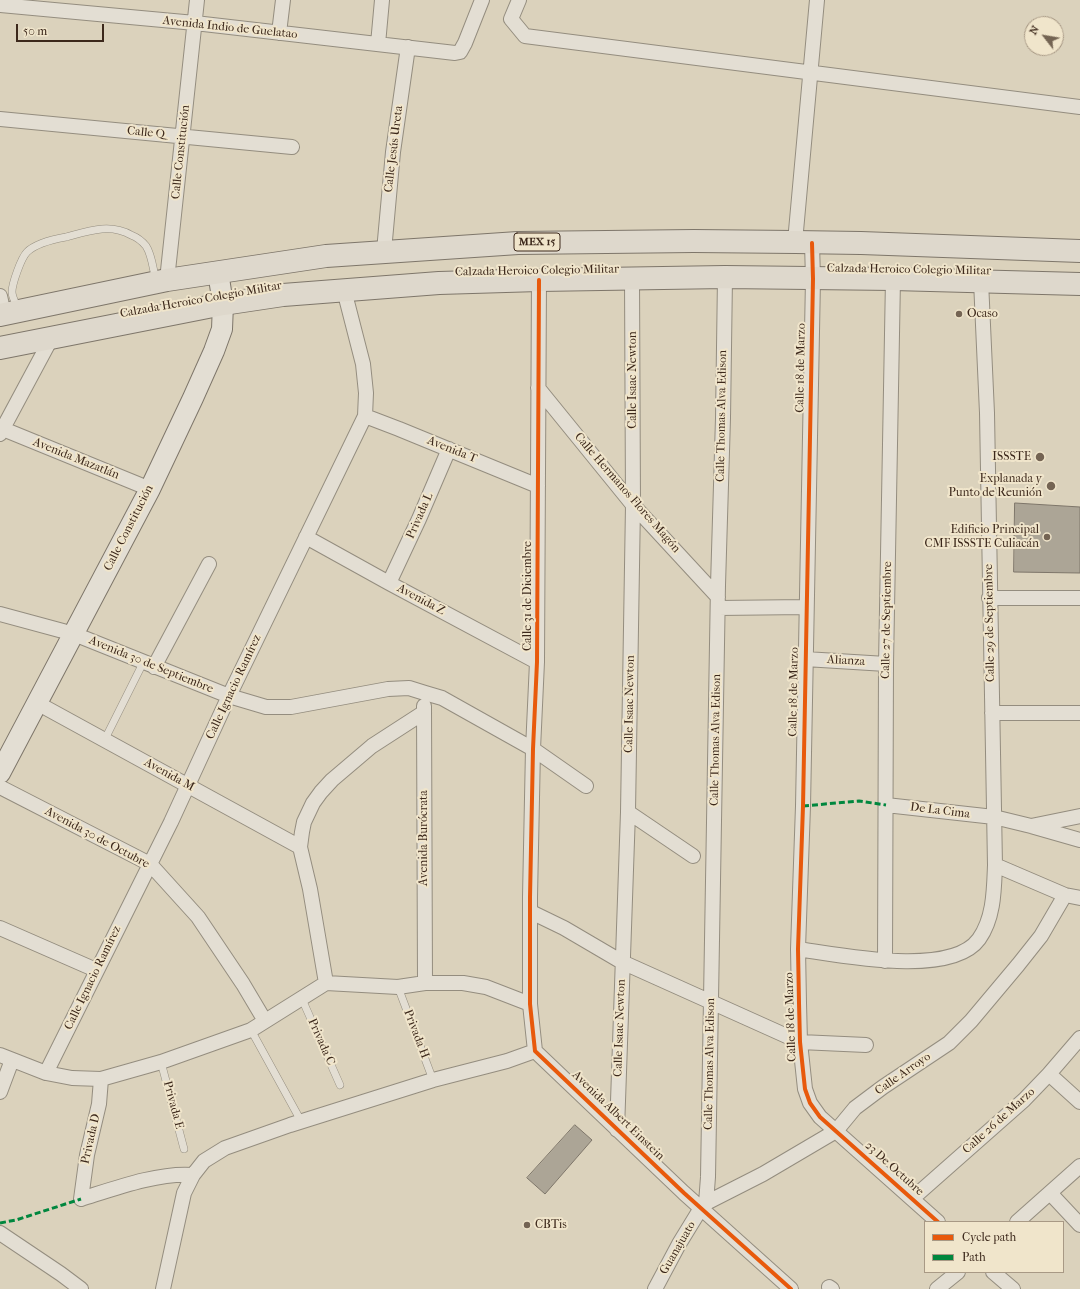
<!DOCTYPE html>
<meta charset="utf-8">
<style>
body{margin:0}
#map{position:relative;width:1080px;height:1289px;overflow:hidden;background:#dbd2bc;font-family:"IM FELL French Canon",serif}
canvas{display:block}
.legend{position:absolute;left:924px;top:1221px;width:140px;height:52px;box-sizing:border-box;background:#f0e5cb;border:1px solid #a89985;margin:0;padding:5px 7px;list-style:none;font-size:12px;color:#3c281b}
.legend li{display:flex;align-items:center;gap:8px;height:20px}
.legend b{width:20px;border:1px solid #a89985}
.north{position:absolute;left:1024px;top:16px;width:40px;height:40px;box-sizing:border-box;background:#f0e5cb;border:1px solid #a89985;border-radius:50%;rotate:301deg;font-size:11px;font-weight:700;line-height:16px;text-align:center;color:#3c281b}
.north::after{content:'';display:block;margin:auto;width:14px;height:18px;background:#746453;clip-path:polygon(50% 0,100% 100%,50% 72%,0 100%)}
.scale{position:absolute;left:16px;top:24px;width:88px;height:18px;box-sizing:border-box;border:2px solid #3c281b;border-top:0;padding-left:5px;font-size:12px;line-height:14px;white-space:nowrap;color:#3c281b;-webkit-text-stroke:3px #f0e5cb;paint-order:stroke}
</style>
<div id="map">
<canvas width="1080" height="1289"></canvas>
<ul class="legend">
<li><b style="height:5px;background:#e8590c"></b>Cycle path</li>
<li><b style="height:5px;background:#00873e"></b>Path</li>
</ul>
<div class="north">N</div>
<div class="scale">50 m</div>
</div>
<script>
const c = document.querySelector('canvas').getContext('2d');
c.lineJoin = 'round';
function paint(path, color) { c.fillStyle = color; c.fill(path, 'evenodd'); }
function trace(path, color, width, dash) { c.strokeStyle = color; c.lineWidth = width; c.lineCap = dash ? 'butt' : 'round'; c.setLineDash(dash || []); c.stroke(path); }
function write(font, color, halo, rows, align = 'center') {
  c.font = font + ' "IM FELL French Canon",serif'; c.lineWidth = 4; c.setLineDash([]); c.textBaseline = 'middle'; c.strokeStyle = halo; c.fillStyle = color; for (const [text, x, y, turn = 0] of rows) {
    c.save(); c.translate(x, y); c.rotate((+turn || 0) * Math.PI / 180); c.textAlign = isNaN(turn) ? turn : align; if (halo) c.strokeText(text, 0, 0); c.fillText(text, 0, 0); c.restore();
  }
}
const building = new Path2D(`
 M1015,503L1080,507V573L1014,572Z
 M575,1125L592,1140L545,1194L527,1178Z`);
paint(building, '#aca596');
trace(building, '#7e766a', 1);
const lane = new Path2D(`
 M18,309C16,304 12,297 12,292C12,284 21,258 27,252C35,244 55,239 66,237C88,231 110,223 131,235C136,237 142,241 146,246C152,255 153,269 156,281
 M105,739L143,663
 M398,987L433,1080
 M302,999L340,1085
 M251,1030L301,1121
 M161,1062L184,1149`);
const street = new Path2D(`
 M519,0L511,19L525,36L1080,107
 M0,5L195,23L455,53L460,52L465,43L482,0
 M279,33L283,0
 M378,44L382,0
 M0,119L292,147
 M795,242L817,0
 M812,243L813,279L803,806L798,949L799,1003L800,1042L805,1089L810,1103L820,1117L938,1222
 M384,251L393,152L408,47
 M167,280L197,0
 M539,280L537,662L533,749L530,897V1004L535,1051L684,1193L791,1289
 M0,296L4,314
 M538,388L633,505L718,597
 M365,416L399,429L538,486
 M3,429L150,489
 M0,434L52,337
 M306,537L389,583L537,662
 M389,583L419,519L449,449
 M989,598H1080
 M718,608L806,607
 M0,614L74,634L229,696L266,707H291L388,689L409,688L425,693L442,698L533,749L586,786
 M805,659L886,664
 M154,667L209,564
 M37,703L300,847
 M424,706L425,983
 M992,713H1080
 M0,787L150,864L198,917L243,984L265,1021
 M886,805L994,817L1031,826L1080,840
 M628,812L693,856
 M1031,826L1080,816
 M995,865L1065,895L1080,898
 M531,912L564,928L622,962L800,1042L866,1045
 M0,928L96,970
 M798,949C840,955 951,978 979,939C994,918 994,890 995,865L987,413L981,281
 M885,961L886,664L893,279
 M326,983L310,889L300,847L302,832L304,822L313,803L321,792L332,780L372,746L423,713
 M0,1055L46,1073L72,1078L101,1079L161,1062L251,1030L326,983L398,987L425,983H463L486,987L530,1004
 M46,1073L171,822L229,696L365,416L366,393L363,364L344,290
 M1049,1074L1080,1102
 M101,1079L99,1104L87,1155L81,1199C113,1189 159,1172 193,1175
 M0,1092L12,1060
 M617,1130L628,812L633,505L632,278
 M1050,1193L1080,1225
 M913,1198L1024,1100L1049,1074L1080,1038
 M706,1203L708,1177L718,585L723,418L725,277
 M1017,1222L1080,1166
 M0,1233L61,1274L81,1289
 M993,1272L1013,1289
 M829,1287L832,1289
 M163,1289L184,1193L193,1175L204,1161L225,1148L290,1125L433,1080L507,1061L535,1051
 M655,1289L679,1244L701,1208L706,1203L763,1174L836,1131L855,1108L883,1087L949,1043L971,1021L1018,965L1041,936L1065,895
 M937,1289L958,1272`);
const secondary = new Path2D(`
 M0,773L150,489L193,398L214,351L222,329L223,304L218,272`);
const primary = new Path2D(`
 M0,315L167,280L326,256L518,243L694,241L795,242L861,243L1080,251
 M0,348L223,304L283,295L439,283L539,280L725,277L893,279L1080,284`);
trace(lane, '#948d7f', 8);
trace(street, '#948d7f', 16);
trace(secondary, '#7e766a', 22);
trace(primary, '#7e766a', 24);
trace(lane, '#e3ded3', 7);
trace(street, '#e3ded3', 14);
trace(secondary, '#e3ded3', 20);
trace(primary, '#ded8cc', 22);
trace(new Path2D(`
 M803,806L859,801L886,805
 M0,1223L16,1220L81,1199`), '#00873e', 3, [6, 3]);
trace(new Path2D(`
 M812,243L813,279L803,806L798,949L799,1003L800,1042L805,1089L810,1103L820,1117L938,1222
 M539,280L537,662L533,749L530,897V1004L535,1051L684,1193L791,1289`), '#e8590c', 4);
for (const [x, y, r, color] of [
 [959,314,4,"#746453"],
 [1040,457,5,"#746453"],
 [1051,486,5,"#746453"],
 [1047,537,4,"#746453"],
 [527,1225,4,"#746453"]
]) { const dot = new Path2D(); dot.arc(x, y, r, 0, 2 * Math.PI); c.fillStyle = color; c.fill(dot); trace(dot, '#f0e5cb', 1.5); }
for (const [x, y, w] of [
 [537,242,46]
]) { const box = new Path2D(); box.roundRect(x - w / 2, y - 9, w, 18, 3); c.fillStyle = '#f0e5cb'; c.fill(box); trace(box, '#3c281b', 1); }
write('bold 11px', '#3c281b', null, [
 ["MEX 15",537,242]
]);
write('12px', '#3c281b', '#f0e5cb', [
 ["Avenida Indio de Guelatao",230,28,6],
 ["Calle Q",146,133,6],
 ["Calle Jesús Ureta",394,149,-83],
 ["Calle Constitución",181,152,-84],
 ["Calzada Heroico Colegio Militar",909,270,1],
 ["Calzada Heroico Colegio Militar",537,271,-1],
 ["Calzada Heroico Colegio Militar",201,300,-10],
 ["Calle 18 de Marzo",801,368,-89],
 ["Calle Isaac Newton",633,380,-90],
 ["Calle Thomas Alva Edison",722,416,-89],
 ["Avenida T",452,450,22],
 ["Avenida Mazatlán",76,459,22],
 ["Calle Hermanos Flores Magón",627,493,49],
 ["Privada L",420,516,-66],
 ["Calle Constitución",129,528,-63],
 ["Calle 31 de Diciembre",528,596,-90],
 ["Avenida Z",421,600,28],
 ["Calle 27 de Septiembre",887,620,-89],
 ["Calle 29 de Septiembre",990,623,-91],
 ["Alianza",846,661,3],
 ["Avenida 30 de Septiembre",151,665,22],
 ["Calle Ignacio Ramírez",234,687,-65],
 ["Calle 18 de Marzo",794,692,-89],
 ["Calle Isaac Newton",630,704,-89],
 ["Calle Thomas Alva Edison",716,740,-89],
 ["Avenida M",169,775,29],
 ["De La Cima",940,811,7],
 ["Avenida 30 de Octubre",97,838,28],
 ["Avenida Burócrata",424,838,-90],
 ["Calle Ignacio Ramírez",93,978,-64],
 ["Calle 18 de Marzo",791,1017,-92],
 ["Calle Isaac Newton",620,1028,-88],
 ["Privada H",416,1034,69],
 ["Privada C",321,1042,66],
 ["Calle Thomas Alva Edison",710,1064,-89],
 ["Calle Arroyo",903,1074,-35],
 ["Privada E",173,1105,75],
 ["Avenida Albert Einstein",618,1116,44],
 ["Calle 26 de Marzo",999,1121,-42],
 ["Privada D",91,1139,-77],
 ["23 De Octubre",894,1169,42],
 ["Guanajuato",678,1248,-60]
]);
write('12px', '#3c281b', '#f0e5cb', [
 ["Ocaso",967,314,"left"],
 ["ISSSTE",1031,457],
 ["Explanada y",1042,479],
 ["Punto de Reunión",1042,493],
 ["Edificio Principal",1039,530],
 ["CMF ISSSTE Culiacán",1039,544],
 ["CBTis",535,1225,"left"]
], 'right');
</script>
